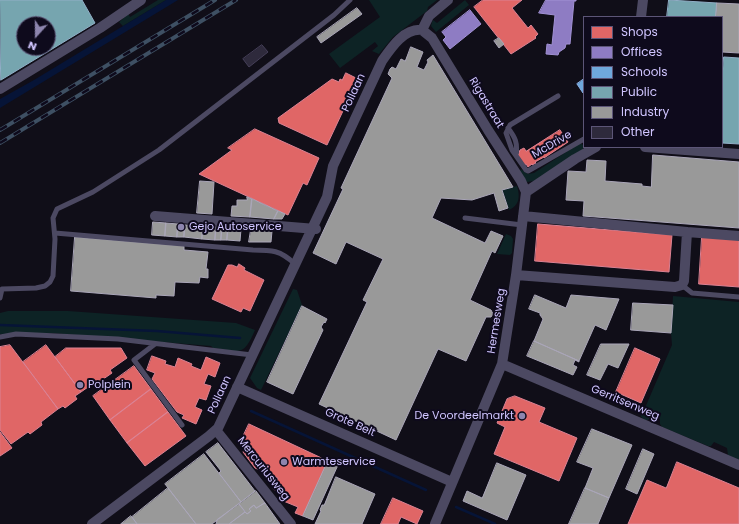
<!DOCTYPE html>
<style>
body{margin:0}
#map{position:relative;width:739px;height:524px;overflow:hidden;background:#100e18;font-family:Poppins,sans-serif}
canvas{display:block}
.legend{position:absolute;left:583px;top:16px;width:140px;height:132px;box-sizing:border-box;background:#0e0a1c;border:1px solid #5c5577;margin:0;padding:5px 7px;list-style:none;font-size:12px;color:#d0c5ff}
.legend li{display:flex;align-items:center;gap:8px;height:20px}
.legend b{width:20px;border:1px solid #5c5577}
.north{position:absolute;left:16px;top:16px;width:40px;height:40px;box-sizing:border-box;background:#0e0a1c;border:1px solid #5c5577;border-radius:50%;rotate:201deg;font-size:11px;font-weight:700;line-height:16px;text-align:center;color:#d0c5ff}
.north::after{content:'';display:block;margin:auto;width:14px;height:18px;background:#8d85ae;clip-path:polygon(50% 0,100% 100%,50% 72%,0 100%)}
</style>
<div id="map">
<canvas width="739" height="524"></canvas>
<ul class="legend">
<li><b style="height:11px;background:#e06666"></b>Shops</li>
<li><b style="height:11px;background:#8e7cc3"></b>Offices</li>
<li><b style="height:11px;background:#6fa8dc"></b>Schools</li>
<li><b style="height:11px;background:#76a5af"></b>Public</li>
<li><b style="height:11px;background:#999"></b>Industry</li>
<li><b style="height:11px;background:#2e2a3c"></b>Other</li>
</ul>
<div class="north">N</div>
</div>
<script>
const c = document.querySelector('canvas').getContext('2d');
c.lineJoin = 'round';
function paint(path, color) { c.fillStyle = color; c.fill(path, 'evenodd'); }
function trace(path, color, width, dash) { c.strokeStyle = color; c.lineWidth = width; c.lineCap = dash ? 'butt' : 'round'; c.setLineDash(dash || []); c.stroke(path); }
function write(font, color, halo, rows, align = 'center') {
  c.font = font + ' Poppins,sans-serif'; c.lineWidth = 4; c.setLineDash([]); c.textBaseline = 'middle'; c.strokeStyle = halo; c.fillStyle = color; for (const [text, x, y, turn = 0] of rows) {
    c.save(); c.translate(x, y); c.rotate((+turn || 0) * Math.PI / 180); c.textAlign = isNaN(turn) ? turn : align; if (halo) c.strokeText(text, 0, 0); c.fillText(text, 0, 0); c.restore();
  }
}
paint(new Path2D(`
 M158,0H166L123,26L119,22L125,17L127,11L130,17Z
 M369,0H437L428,7L427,11L393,37L379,54L372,51L378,46L375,42L340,68L329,54L380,17Z
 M465,0L469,5L436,32L431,26L432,22L433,20L437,23Z
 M580,143L583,145V149L534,181L527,182L522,178L519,172L521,169L528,174L534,173Z
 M517,186C520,196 520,205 509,210L502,190Z
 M506,234L511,236L513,239L512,253L510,255L497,254Z
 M293,289L297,290L302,305L261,390L257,388L250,378Z
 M673,296L739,302V460L728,455L727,448L714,442L711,446H708L662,427L660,424V419L652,416L648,420H645L641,417L640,413L642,408H645L672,345L671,333Z
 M8,311H68L236,323L255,330C243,358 240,351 213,348L211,346L52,333L0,334V313Z`), '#0d2325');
paint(new Path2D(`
 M166,0H178L0,108V99L34,80Z`), '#061437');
const shops = new Path2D(`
 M483,0H522L512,8L528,28L531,25L538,34L535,37L536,38L511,54L474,7Z
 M346,73L358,79L327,145L279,123L278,118L332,79L339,82L340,79L342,80Z
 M255,129L319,158L307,185L303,183L288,215L199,174L232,150L228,148Z
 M560,130L568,142L544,158V157L535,162L536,163L532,165V164L528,167L526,164L524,165L518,156L520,150L524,148L526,151Z
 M538,224L672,235L669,272L535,261Z
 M702,237L739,240V287L699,284Z
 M239,264L245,268L244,270L264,280L250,311L243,308L241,312L212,299L228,265H232L237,267Z
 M10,345L58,409L41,422L42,425L30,434L28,432L11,444L0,430V347Z
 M46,345L81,392L75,396L77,399L65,408L63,406L58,409L23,362Z
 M66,348H121L127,358L110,370L112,373L99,382L98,380L81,392L55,357Z
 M635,348L660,359L641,403L616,392Z
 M152,356L166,361L165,364L175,367L178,358L192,364L191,366L201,370L206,357L220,363L215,377L208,374L204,384L211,386L206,400L199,398L195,407L202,410L196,424L182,418L184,415L177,412L152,379L155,373L147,370Z
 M134,366L151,389L110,420L93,396Z
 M151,389L168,412L127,443L110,420Z
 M515,396L545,408L539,422L577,438L559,481L494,454L505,427L497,423L507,399Z
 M168,412L186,436L145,466L127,443Z
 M249,424L328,461L303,516L295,513L298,507L281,500L284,494L273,489L278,478L255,468L243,452L247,444L241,441Z
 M0,432L12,448L0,456Z
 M677,462L739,488V524H628L647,480L666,488Z
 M393,498L423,511L417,524L401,517L398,524H381Z`);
paint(shops, '#e06666');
trace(shops, '#db8294', 1);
const offices = new Path2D(`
 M546,0H576V1H574L570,44H566L565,48L559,52L558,55L546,54L547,44L552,45L555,15L539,13Z
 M470,10L481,24L450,49L443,40L446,37L442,32Z`);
paint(offices, '#8e7cc3');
trace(offices, '#a292d5', 1);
const schools = new Path2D(`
 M584,79V92L583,93L577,84Z`);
paint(schools, '#6fa8dc');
trace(schools, '#8cb1e6', 1);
const public = new Path2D(`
 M0,0H82L95,23L1,80ZM24,24H48V48H24Z
 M669,0L717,3L716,17H667Z
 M724,57L739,58V144L722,143V79Z`);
paint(public, '#76a5af');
trace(public, '#91afc7', 1);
const industry = new Path2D(`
 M717,3L739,4V53L722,52V17H716Z
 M357,8L362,14L321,43L317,37Z
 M499,38L504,44L499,48L494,41Z
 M411,47L423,52L417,67L424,70L428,62L427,60L433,55L513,187L502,190L508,208L499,211L494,193L472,200L441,198L432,218L485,243L491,231L503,236L495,253L492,251L470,300L491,310L493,314L491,317H486L466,361L438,349L396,440L319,404L367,302L363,300L383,259L346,242L336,264L313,253L343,189L341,188L392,78L388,74L390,69L392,67L396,69L401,59L405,61Z
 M653,155L739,162V228L583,216L584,201L566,200L568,171L586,172L587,160L606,161L605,181L642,184V186L651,187Z
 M200,181L214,182L212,214L197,213Z
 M247,197L252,199L250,217L231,216L232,206H237V200H247Z
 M252,199L278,211L274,219L250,217Z
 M278,211L285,214L282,219H274Z
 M153,222L166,223L165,236L152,235Z
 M166,223L178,224L177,237L165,236Z
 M178,224L185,225L184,237H177Z
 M185,225L203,226L202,239L184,237Z
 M203,226L216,227L215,240L202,239Z
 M216,227H222L221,240H215Z
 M222,227L228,228L227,240H221Z
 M228,228L241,229L240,241L227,240Z
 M251,230L272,231L271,242H249Z
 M75,237L184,246V250L208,252L206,269H208V278L200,277L199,283L175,282L174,296L156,295V298L71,291Z
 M535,295L566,308L571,295L619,299L606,330L595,325L579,361L534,341L543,319L540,315V313L529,309Z
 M633,303L673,305L671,333L631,330Z
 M302,306L327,319L325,323L324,322L321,327L323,330L293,394L267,382Z
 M534,341L579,361V362L575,360L573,365L577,367L573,375L527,356Z
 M601,344H629L618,368L608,364L600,380L587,375Z
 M592,429L632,445L609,498L585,488L593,468L577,462Z
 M218,443L255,491L241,502L219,473L221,471L206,452Z
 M643,449L654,454L637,494L626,489Z
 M204,454L241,502L212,524H196L165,484Z
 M328,461L338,465L313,520L303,516Z
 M497,463L526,475L507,520L463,501L467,491L482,498Z
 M336,477L375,494L362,524H315L321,511L320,510L322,505H324Z
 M168,488L196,524H137L132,517Z
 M585,488L609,498L598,524H569Z
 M256,491L265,503L256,508L254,505L249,509L251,511L247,514L239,504Z
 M265,503L280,524H229L245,512L247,514L251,511L249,509L254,505L256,508Z
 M239,504L245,512L229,524H216L217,520Z
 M131,516L137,524H121Z`);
paint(industry, '#999');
trace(industry, '#aaa6b8', 1);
trace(new Path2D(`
 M0,325L157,331L240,338
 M251,411L426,490
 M456,507L495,524`), '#061437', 2.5);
const building = new Path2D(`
 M262,45L268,52L249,67L243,59Z`);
paint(building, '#2e2a3c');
trace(building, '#453f58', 1);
trace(new Path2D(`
 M558,96L510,125L506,133L512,150L526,170L528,171L584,139
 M508,128C515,137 518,143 516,155
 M465,218L522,225
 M55,233L253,250C272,250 280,250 295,264
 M682,285L692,293L739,297
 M0,298L2,289L36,288L45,286L50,282L53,276L55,239L53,218L57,209L93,192L159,150L334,15L350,0
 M0,337L16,334L118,339L252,355
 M155,344L134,360L182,425`), '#4c4962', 5);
trace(new Path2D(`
 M641,17L643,0
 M422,30L429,16L448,0
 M0,89L100,28L141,0
 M645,147L739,154
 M155,216L316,229
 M687,232L739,236
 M516,275L675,287L682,285L684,281L687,232L523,216
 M502,364L739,465
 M237,387L452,482
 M216,430L291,524
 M92,524L209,436L218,428L327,197L333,166L382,61C391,48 404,28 422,30L432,38L488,130L521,181L526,192
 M435,524L502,364L516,275L526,192L575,159L596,147`), '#4c4962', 10);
const rail = new Path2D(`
 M0,130L215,0
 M0,143L236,0`);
trace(rail, '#3e5063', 4);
trace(rail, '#0e0a1c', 2.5, [8]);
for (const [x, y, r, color] of [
 [181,227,4,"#8d85ae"],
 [80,385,4,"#8d85ae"],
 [522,416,4,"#8d85ae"],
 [284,462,4,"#8d85ae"]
]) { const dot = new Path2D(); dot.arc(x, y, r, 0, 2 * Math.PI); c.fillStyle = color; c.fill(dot); trace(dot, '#0e0a1c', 1.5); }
write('11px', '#d0c5ff', '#0e0a1c', [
 ["Pollaan",354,93,-65],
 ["Rigastraat",486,103,59],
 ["McDrive",552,145,-30],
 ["Hermesweg",497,321,-81],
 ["Pollaan",220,395,-65],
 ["Gerritsenweg",625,403,23],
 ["Grote Belt",350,423,24],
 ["Mercuriusweg",263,469,52]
]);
write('11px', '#d0c5ff', '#0e0a1c', [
 ["Gejo Autoservice",189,227],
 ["Polplein",88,385],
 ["De Voordeelmarkt",514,416,"right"],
 ["Warmteservice",292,462]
], 'left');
</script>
